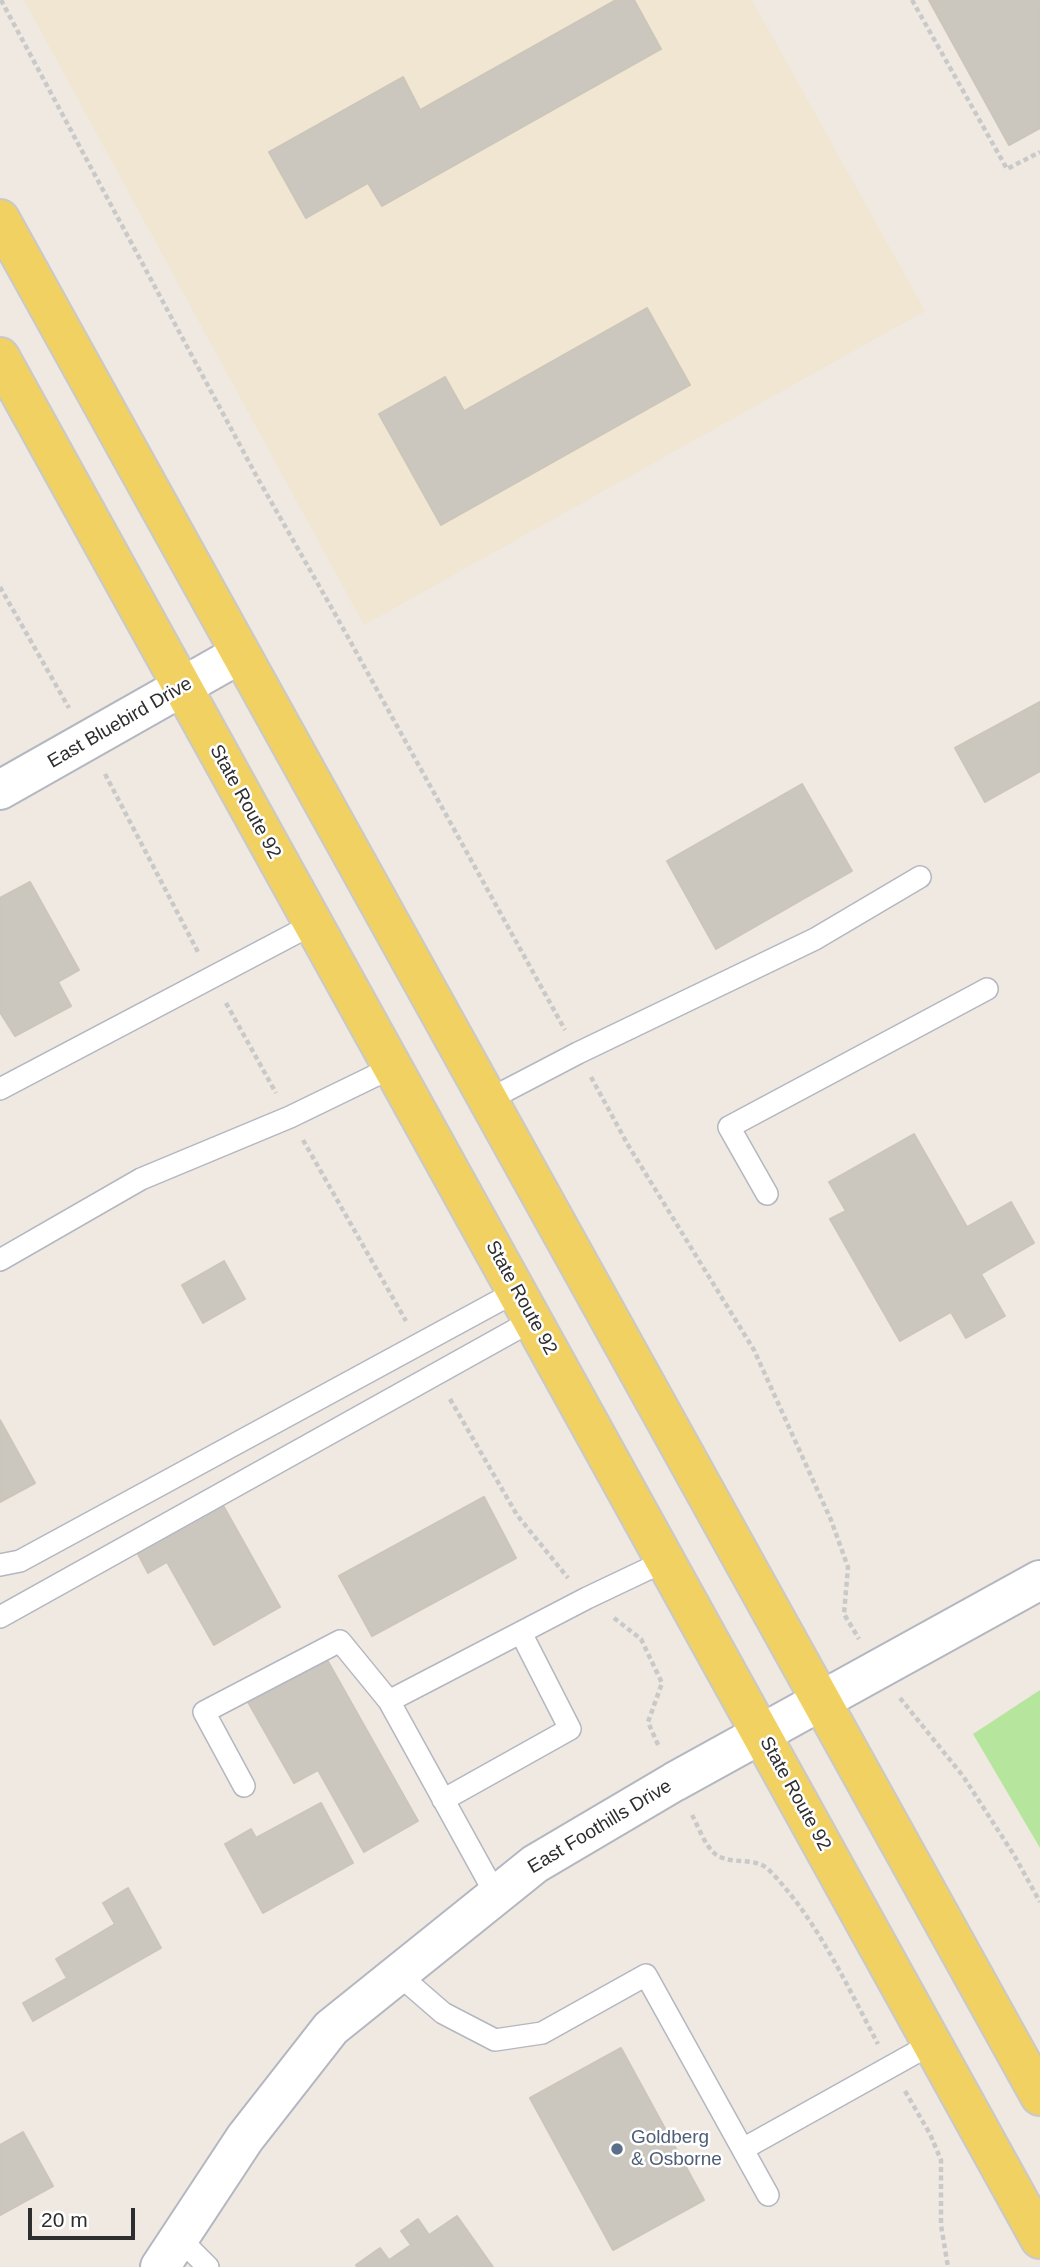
<!DOCTYPE html>
<style>
body{margin:0}
#map{position:relative;width:1040px;height:2267px;overflow:hidden;background:#efe9e1;font-family:Arial,sans-serif}
canvas{display:block}
.scale{position:absolute;left:28px;top:2208px;width:107px;height:32px;box-sizing:border-box;border:4px solid #2e2e2e;border-top:0;padding-left:9px;font-size:21px;line-height:24px;white-space:nowrap;color:#2e2e2e;-webkit-text-stroke:5px #fff;paint-order:stroke}
</style>
<div id="map">
<canvas width="1040" height="2267"></canvas>
<div class="scale">20 m</div>
</div>
<script>
const c = document.querySelector('canvas').getContext('2d');
c.lineJoin = 'round';
function paint(path, color) { c.fillStyle = color; c.fill(path, 'evenodd'); }
function trace(path, color, width, dash) { c.strokeStyle = color; c.lineWidth = width; c.lineCap = dash ? 'butt' : 'round'; c.setLineDash(dash || []); c.stroke(path); }
function write(font, color, halo, rows, align = 'center') {
  c.font = font + ' Arial,sans-serif'; c.lineWidth = 5; c.setLineDash([]); c.textBaseline = 'middle'; c.strokeStyle = halo; c.fillStyle = color; for (const [text, x, y, turn = 0] of rows) {
    c.save(); c.translate(x, y); c.rotate((+turn || 0) * Math.PI / 180); c.textAlign = isNaN(turn) ? turn : align; if (halo) c.strokeText(text, 0, 0); c.fillText(text, 0, 0); c.restore();
  }
}
paint(new Path2D(`
 M24,0H752L925,311L364,625Z`), '#f0e6d1');
paint(new Path2D(`
 M1040,1690V1848L973,1734Z`), '#b6e59e');
const building = new Path2D(`
 M616,0H634L661,49L382,206L368,183L306,218L269,152L403,77L420,110Z
 M929,0H1040V128L1009,145Z
 M647,308L690,385L441,525L379,414L445,377L464,411Z
 M1040,702V771L985,802L955,748Z
 M802,784L852,871L716,949L667,861Z
 M30,882L79,970L58,982L71,1006L15,1036L0,1012V898Z
 M914,1134L967,1227L1011,1202L1034,1243L981,1274L1005,1316L966,1338L951,1312L900,1341L830,1219L846,1211L829,1182Z
 M224,1261L245,1299L203,1323L182,1285Z
 M0,1420L35,1483L0,1502Z
 M484,1497L516,1558L372,1636L339,1576Z
 M220,1500L280,1607L214,1645L167,1562L148,1573L135,1548Z
 M326,1658L418,1821L364,1852L318,1770L294,1783L248,1702Z
 M321,1803L353,1863L263,1913L225,1844L251,1829L256,1838Z
 M128,1888L161,1948L33,2021L23,2003L67,1978L56,1959L115,1924L103,1903Z
 M621,2048L704,2200L613,2250L530,2098Z
 M23,2132L53,2186L0,2215V2145Z
 M457,2216L493,2267H465L463,2265L461,2267H357L356,2265L380,2248L389,2260L411,2245L401,2231L418,2219L429,2235Z`);
paint(building, '#cbc7bf');
trace(building, '#cbc5ba', 2);
const lane = new Path2D(`
 M0,1089L313,924
 M488,1100L578,1053L815,939L920,877
 M767,1194L729,1127L987,989
 M0,1260L141,1179L290,1117L393,1067
 M0,1565L20,1561L517,1291
 M0,1617L533,1320
 M244,1786L204,1712L340,1641L389,1701
 M443,1800L570,1729L521,1633
 M496,1895L389,1701L587,1598L667,1560
 M398,1974L443,2013L495,2040L542,2033L646,1975L768,2195
 M743,2149L933,2043
 M179,2238L208,2267`);
const street = new Path2D(`
 M0,790L240,654`);
const secondary = new Path2D(`
 M160,2267L245,2138L331,2028L535,1864L674,1782L1040,1580`);
const primary = new Path2D(`
 M0,219L1040,2096
 M0,357L1040,2239`);
trace(lane, '#b4b7c1', 24);
trace(street, '#b4b7c1', 42);
trace(secondary, '#b4b7c1', 42);
trace(primary, '#c9c9c9', 42);
trace(new Path2D(`
 M1,0L257,477L334,612L565,1030
 M912,0L1007,169L1040,152
 M0,587L69,708
 M105,774L198,952
 M226,1003L276,1093
 M591,1077L628,1145L754,1350L831,1520L848,1567L844,1614L859,1639
 M303,1140L406,1321
 M450,1399L517,1515L568,1578
 M614,1618L641,1639L662,1683L648,1722L659,1747
 M900,1698L963,1776L1014,1855L1040,1902
 M692,1815C698,1826 704,1843 713,1852C728,1867 754,1855 769,1870C817,1919 846,1984 878,2044
 M905,2091L930,2134L941,2160V2225L948,2267`), '#c9c9c9', 4.5, [5, 3.5]);
trace(lane, '#fff', 21);
trace(street, '#fff', 38);
trace(secondary, '#fff', 38);
trace(primary, '#f2d163', 38);
for (const [x, y, r, color] of [
 [617,2149,7,"#5c6f8a"]
]) { const dot = new Path2D(); dot.arc(x, y, r, 0, 2 * Math.PI); c.fillStyle = color; c.fill(dot); trace(dot, '#fff', 2.5); }
write('19px', '#2e2e2e', '#fff', [
 ["East Bluebird Drive",120,723,-30],
 ["State Route 92",245,802,61],
 ["State Route 92",521,1298,61],
 ["State Route 92",795,1794,61],
 ["East Foothills Drive",600,1827,-31]
]);
write('19px', '#4e5e75', '#fff', [
 ["Goldberg",631,2138],
 ["& Osborne",631,2160]
], 'left');
</script>
